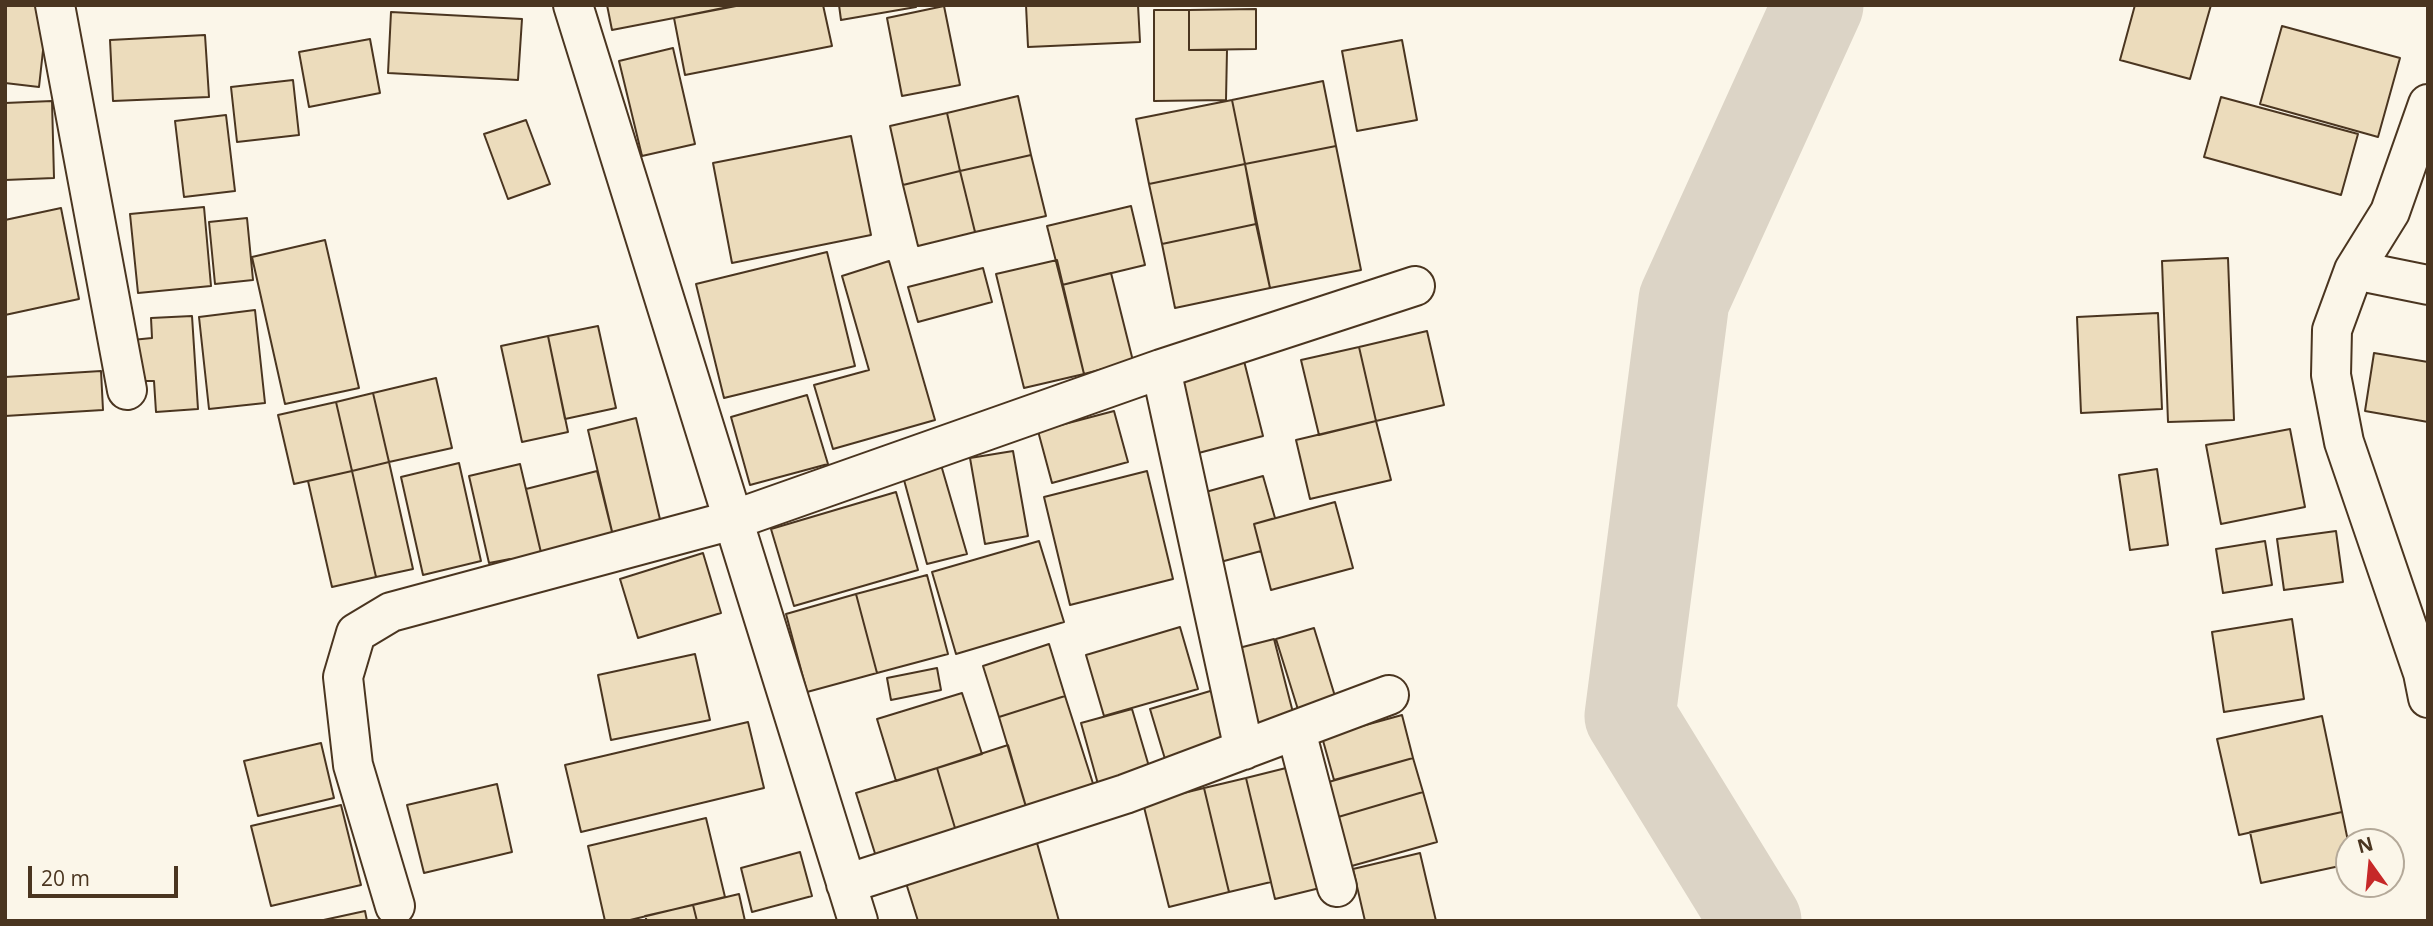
<!DOCTYPE html>
<style>
body{margin:0}
#map{position:relative;width:2433px;height:926px;overflow:hidden;background:#fbf6e9;font-family:"Open Sans",sans-serif}
canvas{display:block}
.frame{position:absolute;inset:0;border:7px solid #4a3520;pointer-events:none}
.north{position:absolute;left:2335px;top:828px;width:70px;height:70px;box-sizing:border-box;background:#fbf6e9;border:2px solid #b4a999;border-radius:50%;rotate:345deg;font-size:19px;font-weight:700;line-height:28px;text-align:center;color:#4a3520}
.north::after{content:'';display:block;margin:auto;width:24px;height:32px;background:#c62828;clip-path:polygon(50% 0,100% 100%,50% 72%,0 100%)}
.scale{position:absolute;left:28px;top:866px;width:150px;height:32px;box-sizing:border-box;border:4px solid #4a3520;border-top:0;padding-left:9px;font-size:21px;line-height:24px;white-space:nowrap;color:#4a3520;-webkit-text-stroke:5px #fbf6e9;paint-order:stroke}
</style>
<div id="map">
<canvas width="2433" height="926"></canvas>
<div class="frame"></div>
<div class="north">N</div>
<div class="scale">20 m</div>
</div>
<script>
const c = document.querySelector('canvas').getContext('2d');
c.lineJoin = 'round';
function trace(path, color, width, dash) { c.strokeStyle = color; c.lineWidth = width; c.lineCap = dash ? 'butt' : 'round'; c.setLineDash(dash || []); c.stroke(path); }
function paint(path, color) { c.fillStyle = color; c.fill(path, 'evenodd'); }
trace(new Path2D(`
 M1756,921L1630,716L1684,300L1818,5`), '#dcd4c6', 91);
const building = new Path2D(`
 M5,5H48L39,87L5,83Z
 M607,5H736V6L612,30Z
 M823,5L832,46L685,75L674,18L738,5Z
 M839,5H916V7L841,20Z
 M1026,5H1138L1140,42L1028,47Z
 M2135,5H2211L2190,79L2120,60Z
 M944,6L960,85L902,96L887,18Z
 M1256,9V49L1189,50V10Z
 M1154,10H1189V50H1227L1226,100L1154,101Z
 M391,12L522,19L518,80L388,73Z
 M2282,26L2400,58L2378,137L2260,104Z
 M205,35L209,97L113,101L110,40Z
 M370,39L380,93L309,107L299,52Z
 M1402,40L1417,120L1357,131L1342,51Z
 M673,48L695,144L642,156L619,61Z
 M293,80L299,135L237,142L231,87Z
 M1323,81L1336,146L1245,164L1232,100Z
 M1018,96L1031,155L960,171L947,113Z
 M2221,97L2358,134L2341,195L2204,157Z
 M1232,100L1245,164L1149,184L1136,119Z
 M52,101L54,178L5,180V103Z
 M947,113L960,171L903,185L890,126Z
 M226,115L235,191L184,197L175,121Z
 M526,120L550,184L508,199L484,134Z
 M851,136L871,235L732,263L713,163Z
 M1336,146L1361,270L1270,288L1245,164Z
 M1031,155L1046,216L975,232L960,171Z
 M1245,164L1256,224L1162,244L1149,184Z
 M960,171L975,232L918,246L903,185Z
 M1131,206L1145,265L1062,285L1047,226Z
 M204,207L211,286L138,293L130,214Z
 M61,208L79,299L5,315V220Z
 M247,218L253,280L215,284L209,222Z
 M1256,224L1270,288L1175,308L1162,244Z
 M325,240L359,388L285,404L252,257Z
 M827,252L855,366L724,398L696,284Z
 M2228,258L2234,420L2168,422L2162,261Z
 M1057,260L1084,374L1024,388L996,274Z
 M889,261L935,420L833,449L814,385L869,370L842,276Z
 M983,268L992,302L918,322L908,287Z
 M1111,273L1133,361L1084,374L1062,285Z
 M255,310L265,403L209,409L199,317Z
 M2158,313L2162,409L2081,413L2077,317Z
 M192,316L198,409L156,412L154,381H135L132,340L152,338L151,318Z
 M598,326L616,408L565,419L548,336Z
 M1427,331L1444,405L1376,421L1359,347Z
 M548,336L568,432L522,442L501,346Z
 M1359,347L1376,421L1319,435L1301,360Z
 M2374,353L2428,362V422L2365,411Z
 M1243,357L1263,436L1191,455L1170,375Z
 M101,371L103,410L5,416V377Z
 M436,378L452,448L389,462L373,393Z
 M373,393L389,462L352,471L336,402Z
 M807,395L828,464L750,485L731,417Z
 M336,402L352,471L294,484L278,415Z
 M1114,411L1128,462L1052,483L1038,431Z
 M636,418L663,532L615,544L588,430Z
 M1376,421L1391,480L1310,499L1296,440Z
 M2290,429L2305,507L2221,524L2206,445Z
 M1013,451L1028,536L985,544L970,458Z
 M939,458L967,554L927,564L901,469Z
 M389,462L413,569L376,577L352,471Z
 M459,463L481,561L423,575L401,477Z
 M520,464L543,561L512,569L510,559L489,563L469,476Z
 M2157,469L2168,545L2130,550L2119,475Z
 M352,471L376,577L332,587L308,481Z
 M597,471L615,544L543,561L526,489Z
 M1147,471L1173,579L1070,605L1044,497Z
 M1263,476L1275,518L1254,524L1261,551L1213,564L1195,495Z
 M896,492L918,570L794,606L771,529Z
 M1335,502L1353,568L1271,590L1254,524Z
 M2336,531L2343,582L2284,590L2277,539Z
 M1039,541L1064,622L956,654L932,572Z
 M2265,541L2272,585L2223,593L2216,549Z
 M703,553L721,613L638,638L620,579Z
 M927,575L948,654L877,673L856,594Z
 M856,594L877,673L807,692L786,614Z
 M2292,619L2304,699L2224,712L2212,632Z
 M1180,627L1198,689L1104,716L1086,655Z
 M1314,628L1338,706L1300,716L1276,639Z
 M1274,639L1297,728L1250,741L1227,651Z
 M1049,644L1065,696L999,717L983,666Z
 M695,654L710,720L611,740L598,675Z
 M937,668L941,690L891,700L887,678Z
 M1217,689L1235,749L1168,769L1150,709Z
 M962,693L982,754L896,781L877,719Z
 M1065,696L1097,796L1029,817L999,717Z
 M1132,709L1153,780L1101,795L1081,723Z
 M1402,715L1413,758L1334,780L1322,737Z
 M2322,716L2342,812L2239,835L2217,739Z
 M748,722L764,788L581,832L565,765Z
 M321,743L334,798L258,816L244,761Z
 M1008,745L1029,817L958,838L937,768Z
 M1413,758L1423,792L1328,820L1318,785Z
 M1294,766L1324,887L1275,899L1246,778Z
 M937,768L958,838L878,863L856,793Z
 M1246,778L1271,882L1229,892L1204,788Z
 M497,784L512,852L424,873L407,805Z
 M1204,788L1229,892L1169,907L1143,803Z
 M1423,792L1437,842L1341,869L1328,820Z
 M341,805L361,885L271,906L251,826Z
 M2342,812L2349,846V864L2261,883L2250,832Z
 M706,818L725,897L626,921H605L588,846Z
 M1037,843L1059,921H918L906,883Z
 M800,852L812,896L752,912L741,868Z
 M1420,853L1436,921H1365L1353,869Z
 M739,894L745,921H697L693,905Z
 M693,905L697,921H647L645,916Z
 M365,911L367,921H319Z`);
paint(building, '#ecdcbc');
trace(building, '#4a3520', 2);
const minor = new Path2D(`
 M55,5L127,390
 M573,5L858,921
 M2428,104L2390,212L2354,270L2332,330L2331,375L2344,442L2423,673L2428,698
 M2354,270L2428,285
 M1161,369L1244,750
 M1296,731L1337,887
 M846,884L1125,794L1389,695
 M395,906L353,765L343,677L356,633L391,612L733,520L1161,369L1415,286`);
trace(minor, '#4a3520', 42);
trace(minor, '#fbf6e9', 38);
</script>
